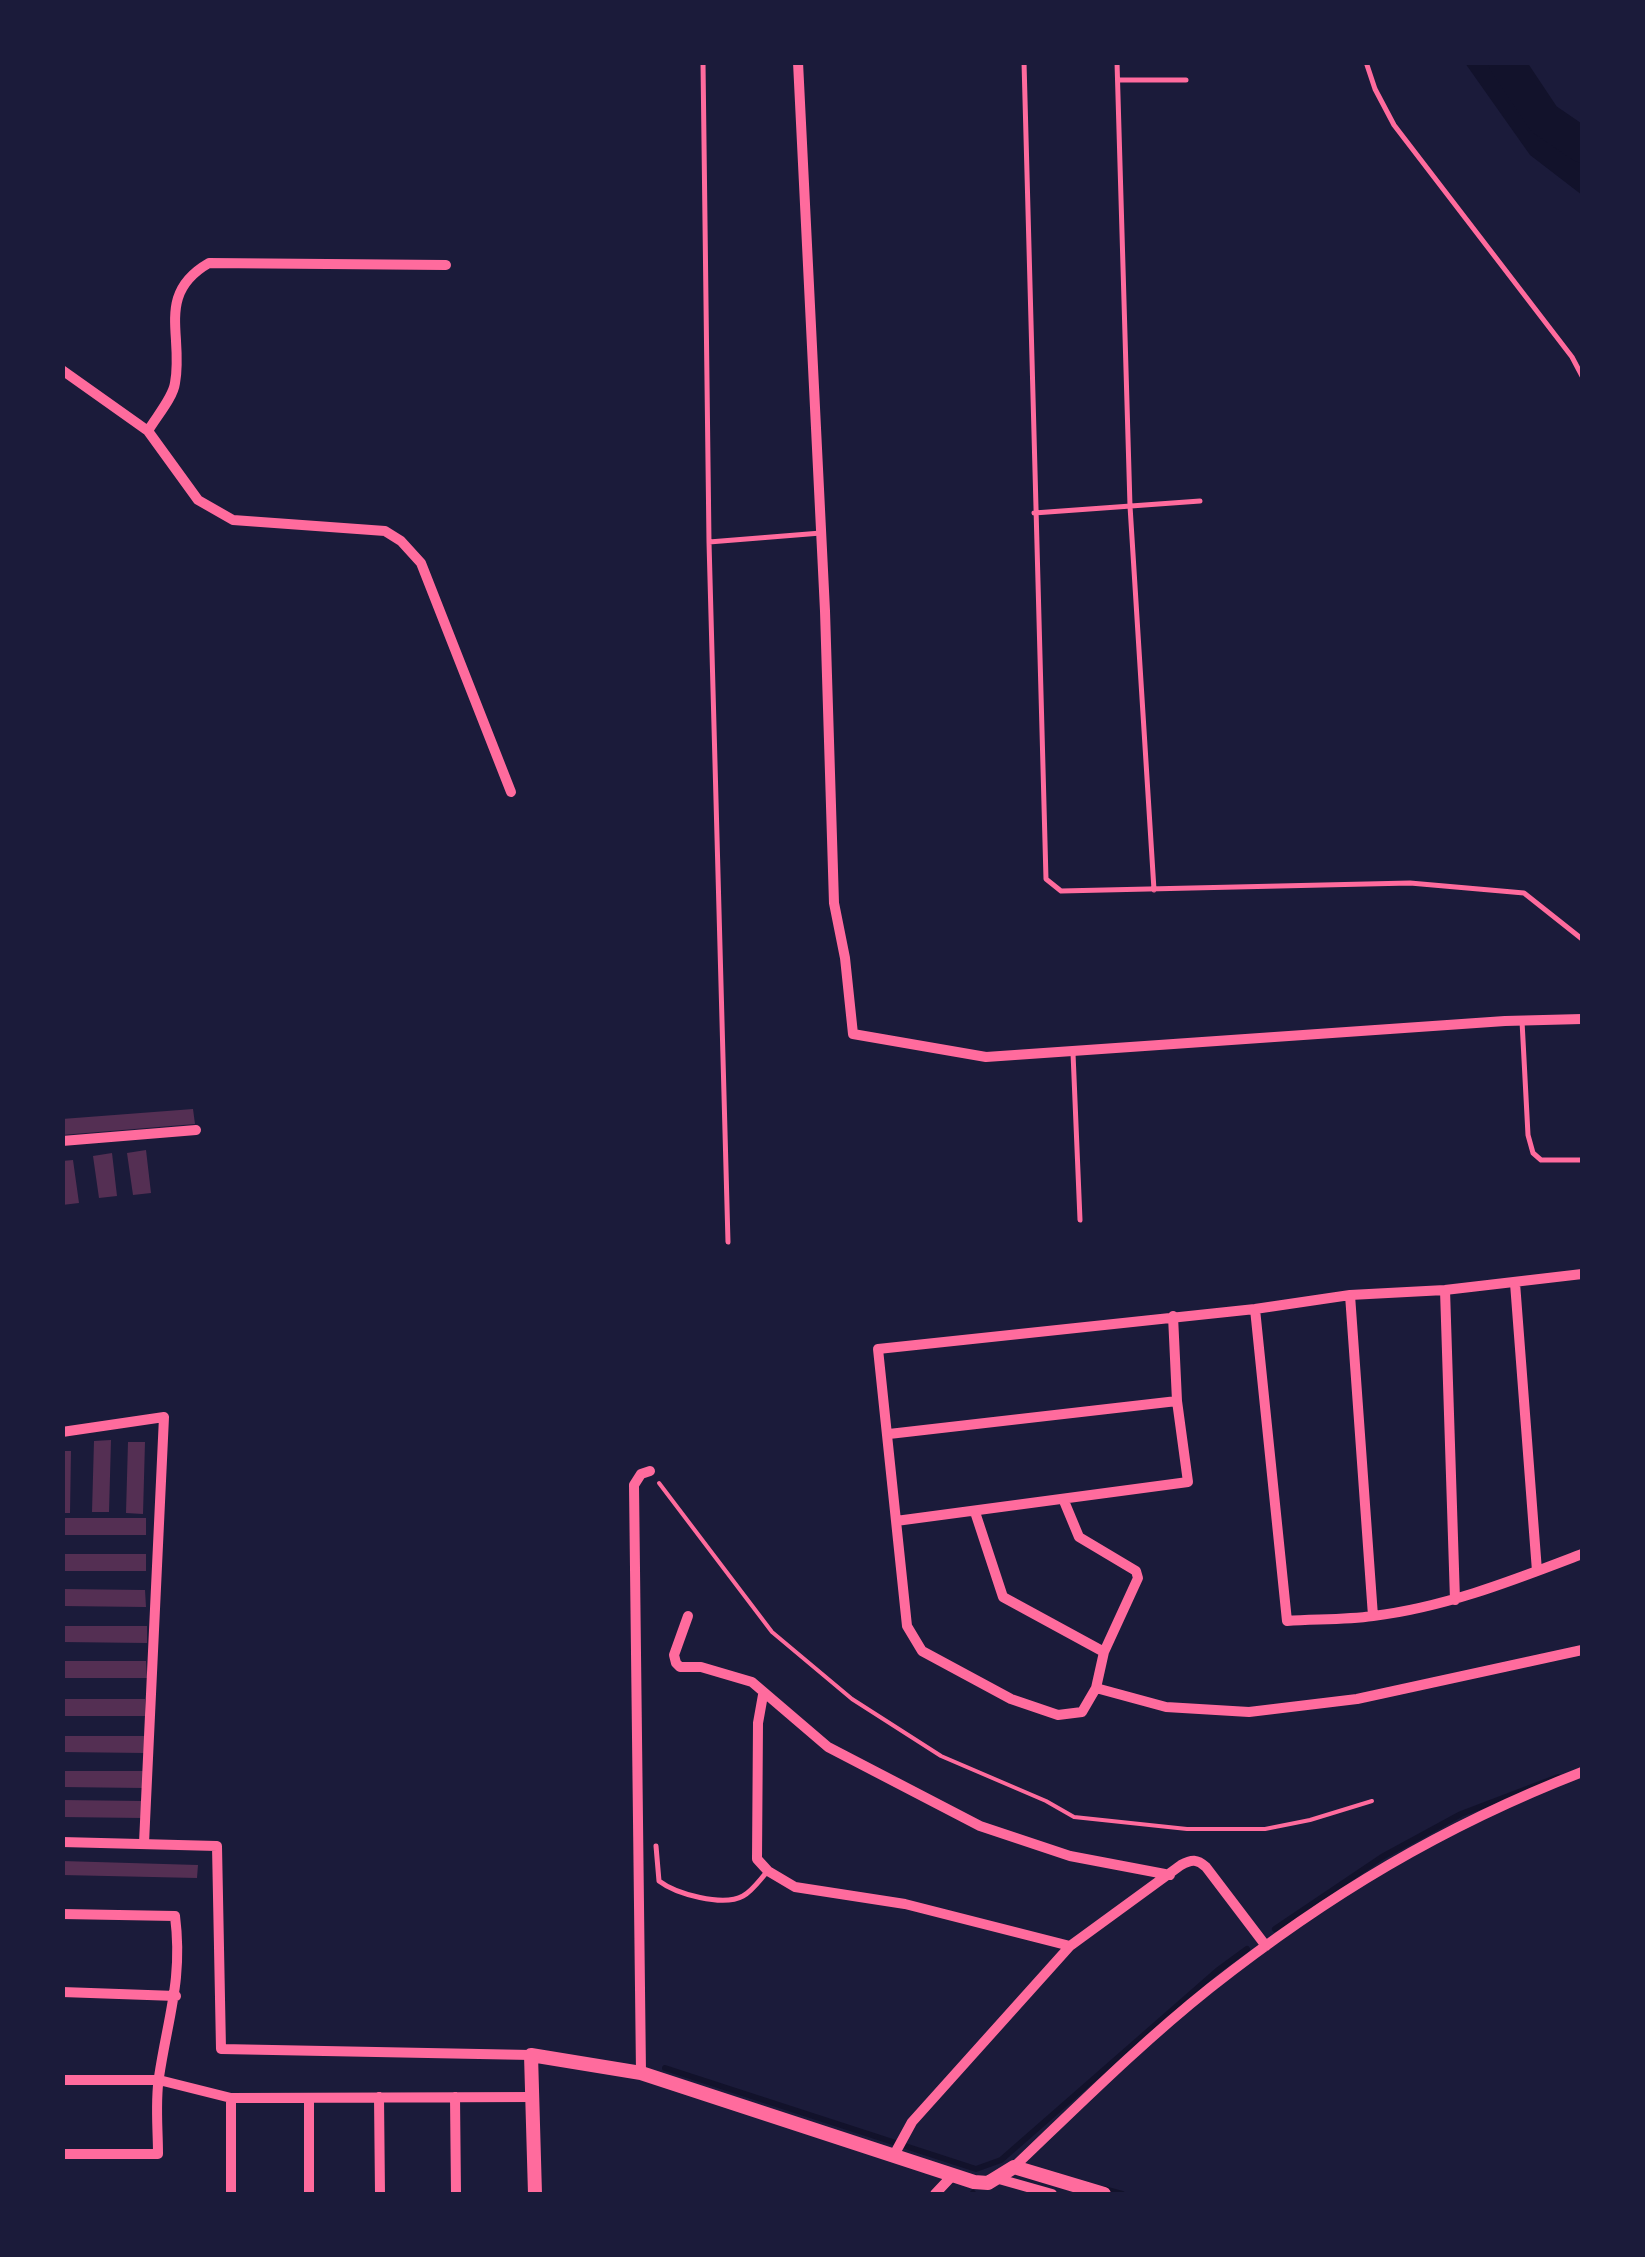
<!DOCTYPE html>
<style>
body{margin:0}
#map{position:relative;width:1645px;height:2257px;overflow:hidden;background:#1b1b3a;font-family:"Playfair Display",serif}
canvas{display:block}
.frame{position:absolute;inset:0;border:65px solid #1b1b3a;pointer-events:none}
</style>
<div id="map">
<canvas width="1645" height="2257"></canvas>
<div class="frame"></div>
</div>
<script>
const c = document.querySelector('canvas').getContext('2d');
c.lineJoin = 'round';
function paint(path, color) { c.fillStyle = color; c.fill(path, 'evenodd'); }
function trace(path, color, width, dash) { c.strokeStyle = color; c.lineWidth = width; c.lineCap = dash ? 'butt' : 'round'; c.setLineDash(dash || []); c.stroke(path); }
paint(new Path2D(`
 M1465,63H1503L1529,101L1582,147V195L1530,155Z`), '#12122b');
trace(new Path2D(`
 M1275,1929L1382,1857L1461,1814L1558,1777
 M665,2068L976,2169L1001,2160L1217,1971L1247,1949
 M1104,2189L1122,2194
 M972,2194L973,2193`), '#12122b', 6);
trace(new Path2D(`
 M1506,62L1544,119L1582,145`), '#12122b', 35);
paint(new Path2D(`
 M193,1109L195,1124L62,1135V1119Z
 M146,1150L151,1193L133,1195L127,1153Z
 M112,1153L117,1196L99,1198L93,1156Z
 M73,1160L79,1203L62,1205V1161Z
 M111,1440L109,1512H92L94,1441Z
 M128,1442H145L143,1514L126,1513Z
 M62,1451H71L70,1513H62Z
 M62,1518H146V1535H62Z
 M62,1554H146V1571H62Z
 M62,1589L145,1590L146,1607L62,1606Z
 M62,1626H147V1643L62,1642Z
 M62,1661H146L147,1678H62Z
 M62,1699H145V1716H62Z
 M62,1736H145V1753L62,1752Z
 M62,1771H143V1788L62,1787Z
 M62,1800L142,1801V1818L62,1817Z
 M62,1861L198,1865L197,1878L62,1875Z`), '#542f53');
trace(new Path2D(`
 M659,1483L772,1632L852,1699L941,1756L1046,1801L1074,1817L1187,1829H1265L1310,1820L1372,1801`), '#ff6b9d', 4);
trace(new Path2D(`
 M703,62L709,542L821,533
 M1024,62L1046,879L1061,891L1410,883L1524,893L1582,939
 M1117,62L1130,506L1154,890
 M1366,62L1375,89L1394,125L1572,357L1582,376
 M1118,80H1186
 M1034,513L1200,501
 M709,542L728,1242
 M1522,1021L1528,1135L1533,1153L1541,1160H1582
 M1073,1053L1080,1220
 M656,1846L659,1881C676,1894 723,1907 743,1896C752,1891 759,1881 766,1873`), '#ff6b9d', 5);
trace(new Path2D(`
 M798,62L825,611L834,903L845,958L853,1034L986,1057L1505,1021L1582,1019
 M62,370L148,431L198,500L233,520L385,531L401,541L421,563L511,792
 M148,431C156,417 173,398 175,383C184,336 155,294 209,263L446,265
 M62,1141L196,1130
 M1515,1283L1537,1571
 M1445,1290L1455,1600
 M1350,1295L1373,1616
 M1255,1309L1287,1621C1315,1619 1345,1620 1373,1616C1446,1607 1514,1580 1582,1554
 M62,1432L164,1417L144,1843
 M889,1434L1177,1401
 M1064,1501L1079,1537L1136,1571L1138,1578L1104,1652L1096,1688L1082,1712L1058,1715L1011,1699L922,1651L907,1626L878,1349L1255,1309L1350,1295L1445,1290L1582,1274
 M975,1512L1003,1597L1104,1652
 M896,1521L1188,1482L1177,1401L1173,1316
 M688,1616L674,1655L676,1663L680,1667H701L752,1682L828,1747L980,1826L1070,1856L1170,1875
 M1096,1688L1166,1707L1249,1712L1357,1699L1582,1650
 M763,1695L758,1723L757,1859L768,1871L795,1887L905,1904L1070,1946
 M62,1842L217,1846L221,2049L531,2055
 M62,1914L175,1916C183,1979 168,2017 159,2077C155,2102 158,2129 158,2154H62
 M62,1992L176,1996
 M641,2073L634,1485L641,1474L650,1471
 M62,2080H159L231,2098L534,2097
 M379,2097L380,2194
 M455,2097L456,2194
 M231,2098V2194
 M309,2098V2194
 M894,2155L912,2122L1070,1946L1181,1865C1192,1859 1197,1859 1206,1867L1266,1946
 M1014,2167C1078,2106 1141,2043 1210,1988C1328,1895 1443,1826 1582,1772
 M999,2179L1052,2194
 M935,2194L952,2176`), '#ff6b9d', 10);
trace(new Path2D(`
 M535,2194L531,2055L641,2073L974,2182L988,2183L1014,2167L1104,2194`), '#ff6b9d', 14);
</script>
